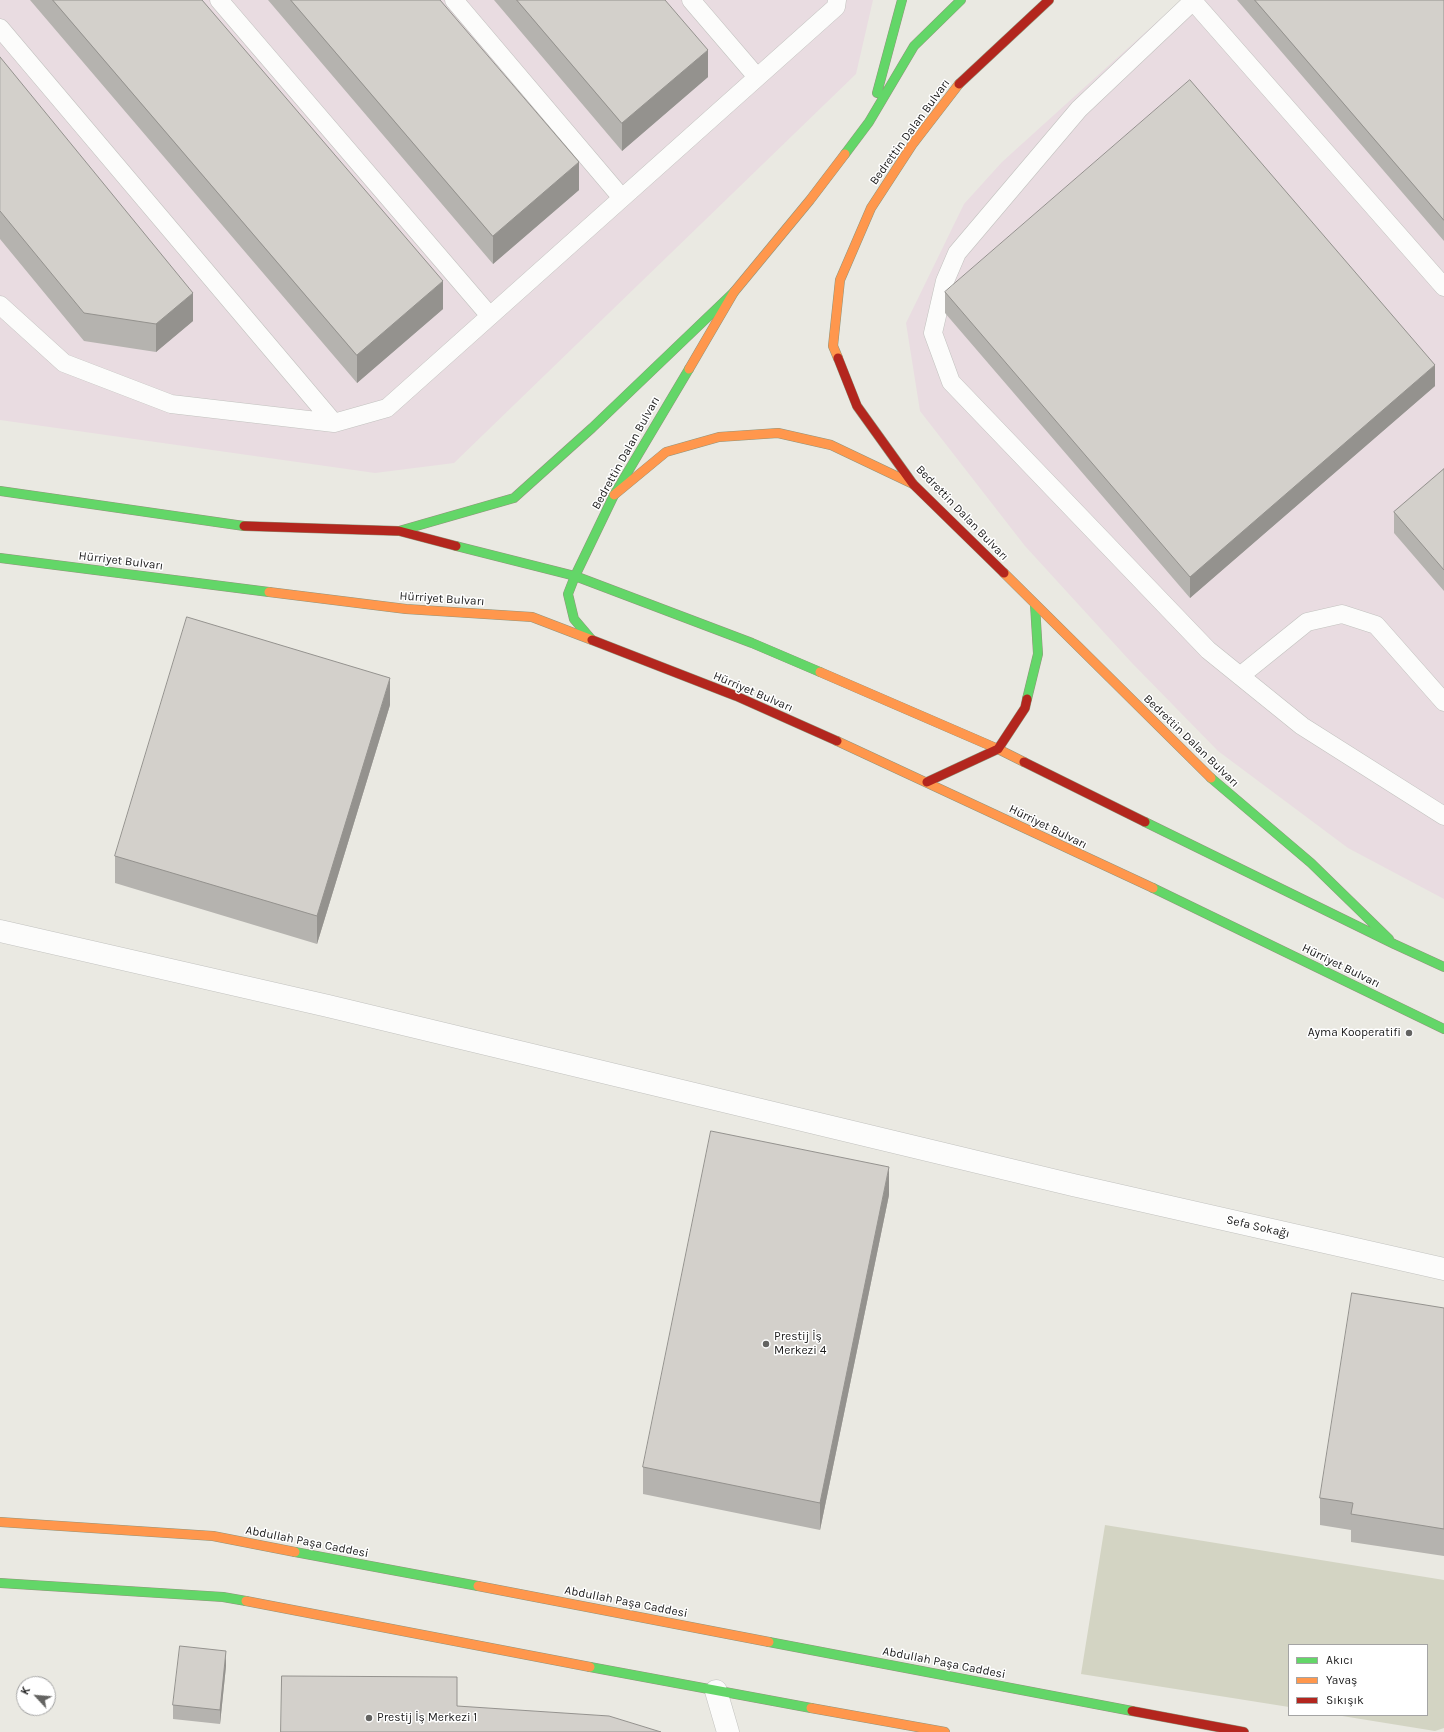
<!DOCTYPE html>
<meta charset="utf-8">
<style>
body{margin:0}
#map{position:relative;width:1444px;height:1732px;overflow:hidden;background:#eae9e2;font-family:Karla,sans-serif}
canvas{display:block}
.legend{position:absolute;left:1288px;top:1644px;width:140px;height:72px;box-sizing:border-box;background:#fff;border:1px solid #a4a4a4;margin:0;padding:5px 7px;list-style:none;font-size:12px;color:#1b1b1b}
.legend li{display:flex;align-items:center;gap:8px;height:20px}
.legend b{width:20px;border:1px solid #a4a4a4}
.north{position:absolute;left:16px;top:1676px;width:40px;height:40px;box-sizing:border-box;background:#fff;border:1px solid #a4a4a4;border-radius:50%;rotate:296deg;font-size:11px;font-weight:700;line-height:16px;text-align:center;color:#1b1b1b}
.north::after{content:'';display:block;margin:auto;width:14px;height:18px;background:#636361;clip-path:polygon(50% 0,100% 100%,50% 72%,0 100%)}
</style>
<div id="map">
<canvas width="1444" height="1732"></canvas>
<ul class="legend">
<li><b style="height:5px;background:#63d668"></b>Akıcı</li>
<li><b style="height:5px;background:#ff974d"></b>Yavaş</li>
<li><b style="height:5px;background:#b3261e"></b>Sıkışık</li>
</ul>
<div class="north">K</div>
</div>
<script>
const c = document.querySelector('canvas').getContext('2d');
c.lineJoin = 'round';
function paint(path, color) { c.fillStyle = color; c.fill(path, 'evenodd'); }
function trace(path, color, width, dash) { c.strokeStyle = color; c.lineWidth = width; c.lineCap = dash ? 'butt' : 'round'; c.setLineDash(dash || []); c.stroke(path); }
function write(font, color, halo, rows, align = 'center') {
  c.font = font + ' Karla,sans-serif'; c.lineWidth = 3; c.setLineDash([]); c.textBaseline = 'middle'; c.strokeStyle = halo; c.fillStyle = color; for (const [text, x, y, turn = 0] of rows) {
    c.save(); c.translate(x, y); c.rotate((+turn || 0) * Math.PI / 180); c.textAlign = isNaN(turn) ? turn : align; if (halo) c.strokeText(text, 0, 0); c.fillText(text, 0, 0); c.restore();
  }
}
paint(new Path2D(`
 M0,0H873L856,74L454,463L375,473L0,420Z
 M1181,0H1444V899L1348,848L1218,751L1131,662L1025,546L920,411L906,323L964,204L1002,162Z`), '#e9dce1');
paint(new Path2D(`
 M1105,1525L1444,1580V1728L1435,1731L1336,1715H1427V1645H1289V1707L1081,1674Z`), '#d3d4c3');
const lane = new Path2D(`
 M219,0L490,316
 M454,0L622,198
 M691,0L757,77
 M1194,0L1079,109L957,253L945,281L933,333L951,382L1208,650L1302,726L1444,816
 M1193,1L1444,287
 M0,28L334,423
 M0,305L64,363L171,404L334,423L387,408L836,7L837,0
 M1240,676L1307,622L1342,614L1376,625L1444,702`);
const street = new Path2D(`
 M0,931L328,1006L1073,1185L1444,1269
 M716,1691L728,1732`);
const fast = new Path2D(`
 M877,93L902,0
 M845,154L869,122L914,46L961,0
 M0,491L244,526
 M399,531L514,498L592,428L734,292
 M456,546L575,576L752,643L820,672
 M0,558L269,592
 M575,576L614,495L689,369
 M575,576L568,594L574,619L591,639
 M1027,699L1038,654L1035,605
 M1211,778L1311,863L1389,939
 M1145,822L1394,944L1444,967
 M1153,888L1444,1029
 M295,1552L478,1586
 M0,1583L223,1597L246,1601
 M769,1642L1132,1711
 M590,1667L811,1708`);
const slow = new Path2D(`
 M838,358L833,346L840,280L871,208L912,145L959,84
 M689,369L734,292L810,200L845,154
 M614,495L666,452L719,437L778,433L831,445L913,484
 M1004,573L1211,778
 M269,592L406,609L532,617L592,640
 M820,672L998,749L1024,762
 M837,741L1153,888
 M0,1522L213,1536L295,1552
 M478,1586L769,1642
 M246,1601L590,1667
 M811,1708L945,1732`);
const jam = new Path2D(`
 M959,84L1049,0
 M838,358L857,406L913,484L1004,573
 M244,526L399,531L456,546
 M592,640L736,696L837,741
 M1024,762L1145,822
 M927,782L998,749L1025,708L1027,699
 M1132,1711L1244,1732`);
trace(lane, '#c2c2bf', 19);
trace(street, '#c2c2bf', 23);
trace(fast, '#90947b', 10);
trace(slow, '#90947b', 10);
trace(jam, '#90947b', 10);
trace(lane, '#fcfcfb', 18);
trace(street, '#fcfcfb', 22);
trace(fast, '#63d668', 9);
trace(slow, '#ff974d', 9);
trace(jam, '#b3261e', 9);
paint(new Path2D(`
 M30,0H202L443,309L357,383Z
 M268,0H440L579,190L493,264Z
 M494,0H665L708,77L622,151Z
 M1237,0H1444V241Z
 M0,57L193,321L156,352L84,341L0,239Z
 M945,292L1435,386L1190,598L945,313Z
 M1444,469V591L1394,533V512Z
 M390,705L317,944L115,883V856Z
 M889,1195L820,1530L643,1494V1467Z
 M1444,1308V1556L1351,1542V1530L1320,1525V1498Z
 M226,1666L220,1724L173,1719V1705Z`), '#b5b3af');
paint(new Path2D(`
 M708,50V77L622,151V123Z
 M579,162V190L493,264V236Z
 M443,281V309L357,383V355Z
 M193,293V321L156,352V324Z
 M1435,365V386L1190,598V577Z
 M390,678V705L317,944V916Z
 M889,1167V1195L820,1530V1503Z
 M226,1651V1666L220,1724V1710Z`), '#94928e');
const building = new Path2D(`
 M53,0H202L443,281L357,355Z
 M291,0H440L579,162L493,236Z
 M517,0H665L708,50L622,123Z
 M1255,0H1444V220Z
 M0,57L193,293L156,324L84,313L0,211Z
 M1190,80L1435,365L1190,577L945,292Z
 M1444,469V570L1394,512Z
 M187,617L390,678L317,916L115,856Z
 M711,1131L889,1167L820,1503L643,1467Z
 M1352,1293L1444,1308V1529L1351,1514L1353,1503L1320,1498Z
 M180,1646L226,1651L220,1710L173,1705Z
 M282,1676L457,1677V1706L609,1716L661,1732H281Z`);
paint(building, '#d3d0cb');
trace(building, '#94928e', 1);
for (const [x, y, r, color] of [
 [1409,1033,4,"#636361"],
 [766,1344,4,"#636361"],
 [369,1718,4,"#636361"]
]) { const dot = new Path2D(); dot.arc(x, y, r, 0, 2 * Math.PI); c.fillStyle = color; c.fill(dot); trace(dot, '#fff', 1.5); }
write('12px', '#1b1b1b', '#fff', [
 ["Bedrettin Dalan Bulvarı",910,132,-54],
 ["Bedrettin Dalan Bulvarı",626,453,-61],
 ["Bedrettin Dalan Bulvarı",962,513,46],
 ["Hürriyet Bulvarı",121,561,7],
 ["Hürriyet Bulvarı",442,599,4],
 ["Hürriyet Bulvarı",753,692,23],
 ["Bedrettin Dalan Bulvarı",1191,741,44],
 ["Hürriyet Bulvarı",1048,827,26],
 ["Hürriyet Bulvarı",1341,966,26],
 ["Sefa Sokağı",1258,1227,13],
 ["Abdullah Paşa Caddesi",307,1542,11],
 ["Abdullah Paşa Caddesi",626,1602,11],
 ["Abdullah Paşa Caddesi",944,1663,11]
]);
write('12px', '#1b1b1b', '#fff', [
 ["Ayma Kooperatifi",1401,1033,"right"],
 ["Prestij İş",774,1337],
 ["Merkezi 4",774,1351],
 ["Prestij İş Merkezi 1",377,1718]
], 'left');
</script>
